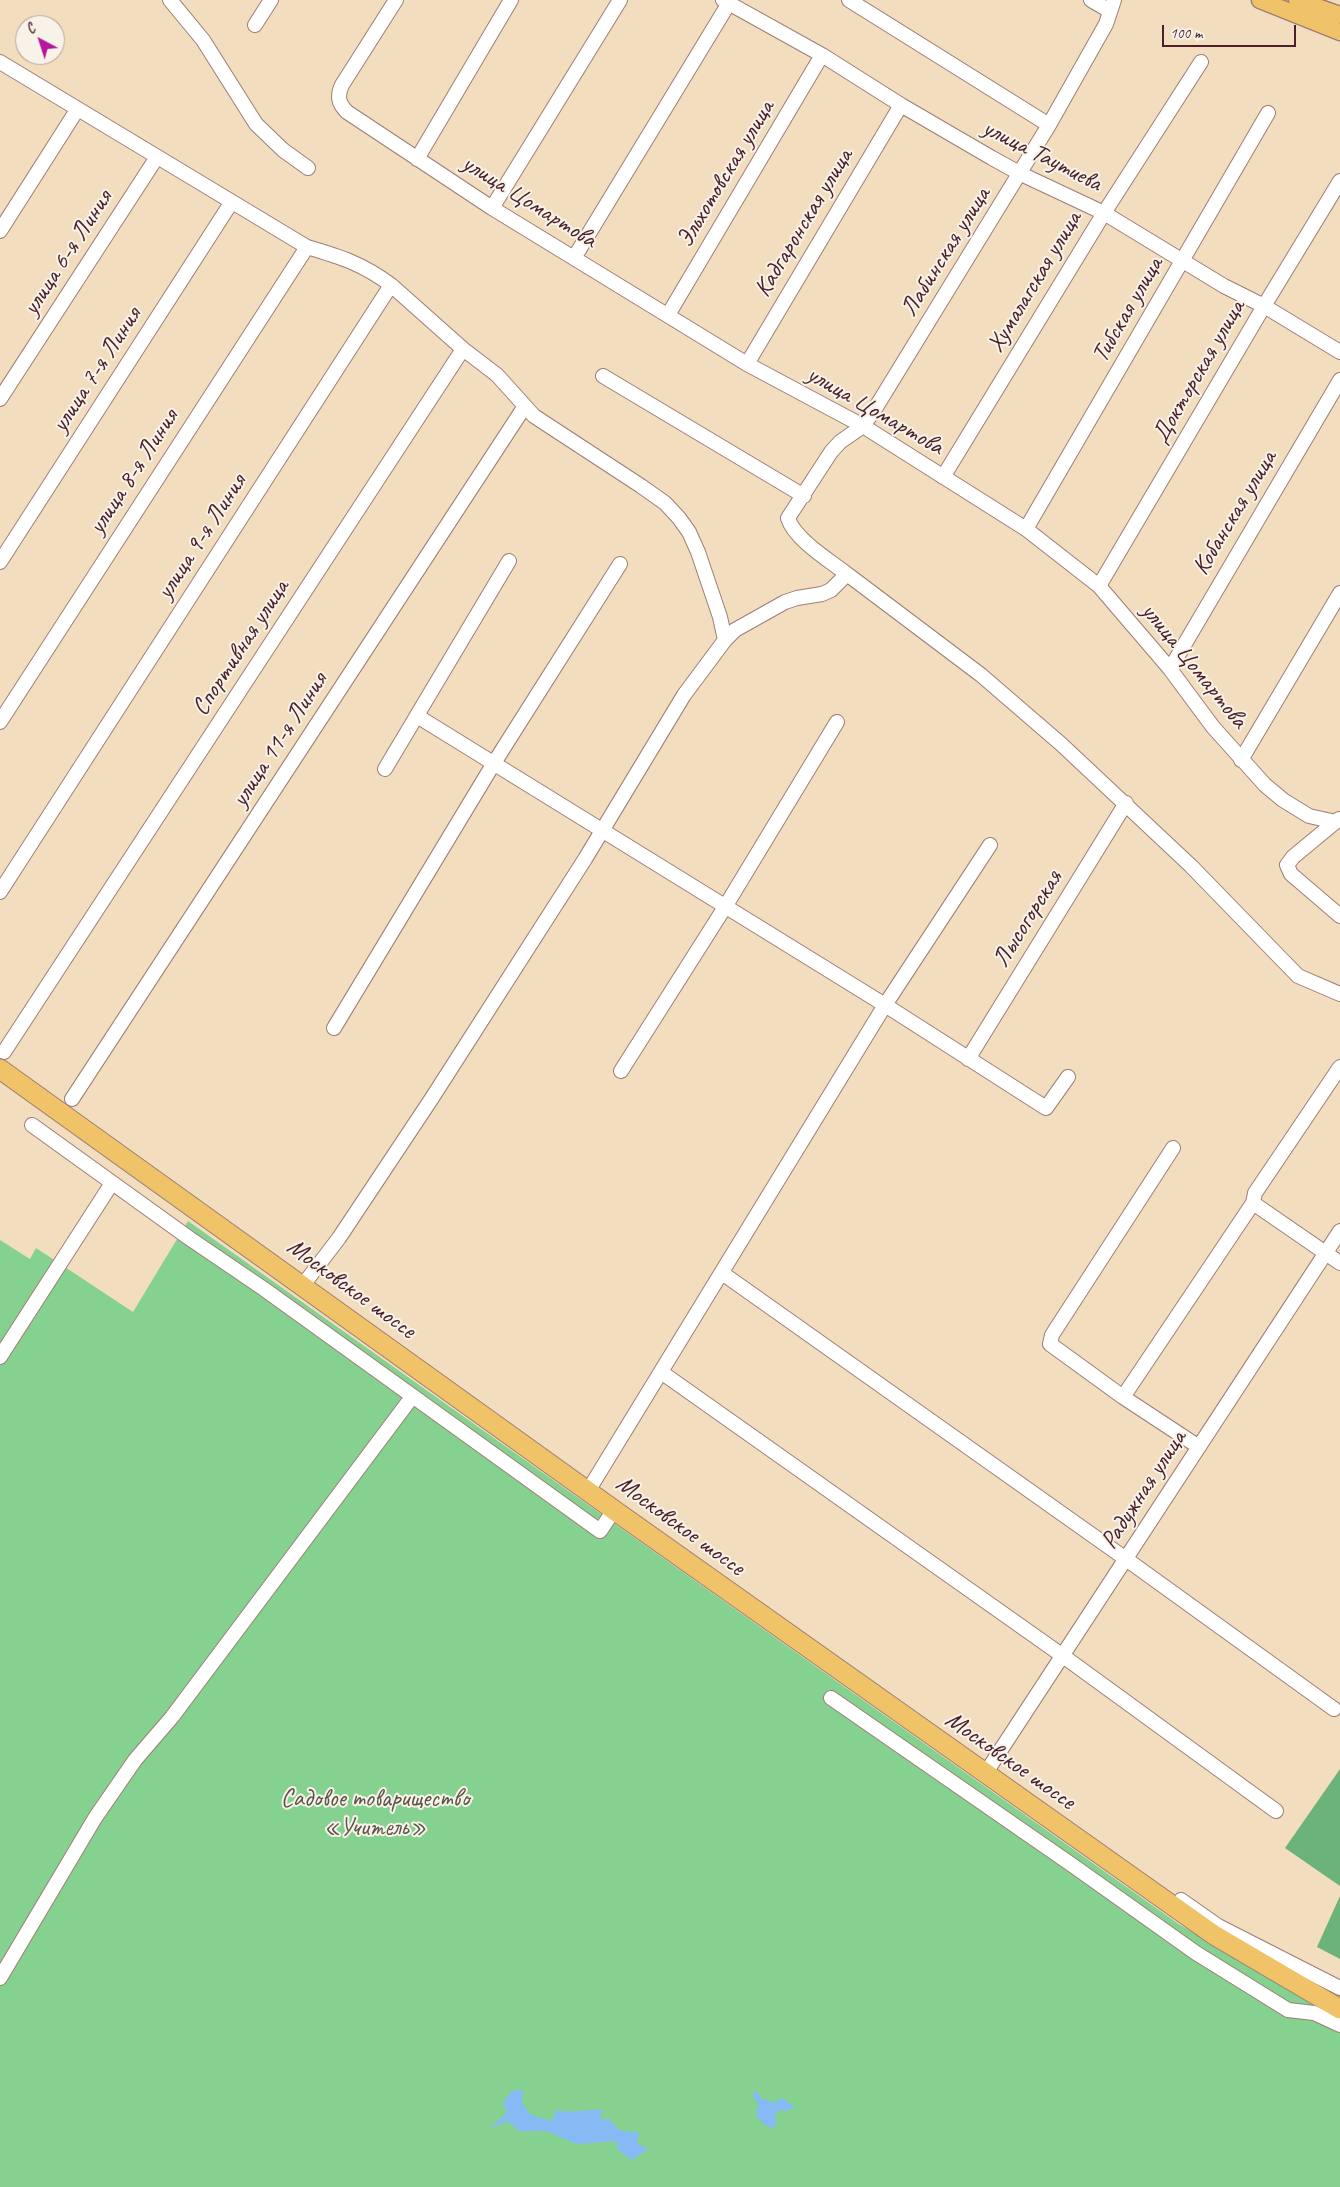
<!DOCTYPE html>
<meta charset="utf-8">
<style>
body{margin:0}
#map{position:relative;width:1340px;height:2187px;overflow:hidden;background:#f2ddbf;font-family:Caveat,sans-serif}
canvas{display:block}
.north{position:absolute;left:15px;top:15px;width:50px;height:50px;box-sizing:border-box;background:#f7f3e8;border:1px solid #b29e9c;border-radius:50%;rotate:320deg;font-size:14px;font-weight:700;line-height:20px;text-align:center;color:#4a1f2b}
.north::after{content:'';display:block;margin:auto;width:18px;height:22px;background:#b5179e;clip-path:polygon(50% 0,100% 100%,50% 72%,0 100%)}
.scale{position:absolute;left:1162px;top:25px;width:134px;height:22px;box-sizing:border-box;border:2px solid #4a1f2b;border-top:0;padding-left:6px;font-size:15px;line-height:18px;white-space:nowrap;color:#4a1f2b;-webkit-text-stroke:4px #f7f3e8;paint-order:stroke}
</style>
<div id="map">
<canvas width="1340" height="2187"></canvas>
<div class="north">С</div>
<div class="scale">100 m</div>
</div>
<script>
const c = document.querySelector('canvas').getContext('2d');
c.lineJoin = 'round';
function paint(path, color) { c.fillStyle = color; c.fill(path, 'evenodd'); }
function trace(path, color, width, dash) { c.strokeStyle = color; c.lineWidth = width; c.lineCap = dash ? 'butt' : 'round'; c.setLineDash(dash || []); c.stroke(path); }
function write(font, color, halo, rows, align = 'center') {
  c.font = font + ' Caveat,sans-serif'; c.lineWidth = 4; c.setLineDash([]); c.textBaseline = 'middle'; c.strokeStyle = halo; c.fillStyle = color; for (const [text, x, y, turn = 0] of rows) {
    c.save(); c.translate(x, y); c.rotate((+turn || 0) * Math.PI / 180); c.textAlign = isNaN(turn) ? turn : align; if (halo) c.strokeText(text, 0, 0); c.fillText(text, 0, 0); c.restore();
  }
}
paint(new Path2D(`
 M188,1221L1180,1925L1340,2016V2187H0V1240L30,1259L36,1248L133,1312Z`), '#84d190');
paint(new Path2D(`
 M1340,1769V1886L1285,1848Z
 M1340,1896V1959L1317,1947Z`), '#6bb37a');
paint(new Path2D(`
 M523,2090L522,2103L531,2115L551,2121L557,2110C573,2114 587,2109 603,2110L600,2116L603,2120L609,2119L619,2130L639,2133L637,2143L648,2149L632,2160L618,2150L616,2141L576,2144L546,2131H519L508,2121L490,2129L507,2112L503,2102L512,2091Z
 M757,2091L761,2098L775,2103L780,2098C787,2100 790,2103 794,2108L786,2111L779,2110L774,2117L777,2124L773,2128L765,2125L756,2116L758,2103L753,2097L754,2092Z`), '#87baf4');
const minor = new Path2D(`
 M170,0L203,40L256,124L283,150L308,168
 M396,0L342,85C337,96 338,103 347,112L492,208L747,364L863,426L1026,529L1099,586L1170,669L1213,727L1265,785L1283,800L1309,816L1336,822
 M723,0L822,55L901,105L992,158L1021,174L1104,213L1224,286L1264,306L1340,352
 M849,0L1049,125
 M1091,0L1110,11
 M255,25L271,0
 M0,62L307,247C341,257 363,264 391,285L0,892
 M417,159L511,0
 M492,208L620,0
 M0,231L77,110
 M574,258L729,3
 M668,315L822,55
 M463,349L497,375L534,416L641,486L665,503L679,518L689,532L698,552L720,617L725,640
 M747,364L901,105
 M603,376L804,496
 M0,399L157,157
 M943,477L1104,213L1201,62
 M1026,529L1268,113
 M0,562L231,203
 M847,574C830,561 794,539 788,518L831,452L840,442L863,426L873,412L1049,125L1106,24L1114,0
 M1099,586L1264,306L1340,181
 M1170,669L1340,380
 M417,716L885,1005L1046,1108L1068,1077
 M0,722L307,247
 M1241,760L1340,593
 M385,769L509,561
 M1339,819L1293,857L1287,865L1291,874L1340,916
 M334,1028L494,763L620,564
 M4,1052L463,349L391,285
 M968,1059L1126,803
 M1340,1067L1255,1193L1253,1203L1340,1263
 M621,1071L725,907L837,722
 M72,1099L525,406
 M32,1125L189,1238L264,1289L600,1531L614,1510
 M1173,1148L1052,1335L1050,1344L1123,1397L1199,1447
 M722,1273L1126,1559L1334,1709
 M303,1285L339,1238L432,1098L585,859L684,695L725,640L735,630L785,602L797,598L822,594L831,590L847,574L981,675L1061,744L1191,866L1298,976L1340,994
 M0,1357L112,1183
 M661,1372L1063,1656L1276,1811
 M1123,1397L1253,1203
 M588,1491L885,1005L990,845
 M831,1698L1075,1867L1196,1953L1288,2010L1314,2013L1340,2025
 M985,1774L1340,1231
 M1181,1900L1218,1926L1340,1988
 M0,1978L95,1818L135,1760L172,1717L412,1397`);
const major = new Path2D(`
 M1260,0L1340,32
 M1297,0L1340,15`);
const highway = new Path2D(`
 M0,1069L614,1510L1214,1935L1340,2009`);
trace(minor, '#9e7e75', 16);
trace(major, '#9e7e75', 19);
trace(highway, '#9e7e75', 21);
trace(minor, '#fff', 14);
trace(major, '#f0c369', 16);
trace(highway, '#f0c369', 19);
write('25px', '#4a1f2b', '#f7f3e8', [
 ["улица Таутиева",1042,156,27],
 ["Эльхотовская улица",726,174,-59],
 ["улица Цомартова",529,202,32],
 ["Кадгаронская улица",804,223,-59],
 ["Лабинская улица",946,252,-58],
 ["улица 6-я Линия",68,253,-57],
 ["Хумалагская улица",1035,282,-59],
 ["Тибская улица",1128,310,-60],
 ["улица 7-я Линия",97,370,-57],
 ["Докторская улица",1199,372,-60],
 ["улица Цомартова",875,411,30],
 ["улица 8-я Линия",134,472,-57],
 ["Кобанская улица",1235,513,-59],
 ["улица 9-я Линия",202,537,-57],
 ["Спортивная улица",241,648,-57],
 ["улица Цомартова",1194,666,51],
 ["улица 11-я Линия",280,740,-57],
 ["Лысогорская",1028,919,-58],
 ["Московское шоссе",351,1289,36],
 ["Радужная улица",1144,1490,-57],
 ["Московское шоссе",680,1526,36],
 ["Московское шоссе",1010,1761,35]
]);
write('25px', '#5b5449', '#f7f3e8', [
 ["Садовое товарищество",375,1799],
 ["«Учитель»",375,1828]
]);
</script>
